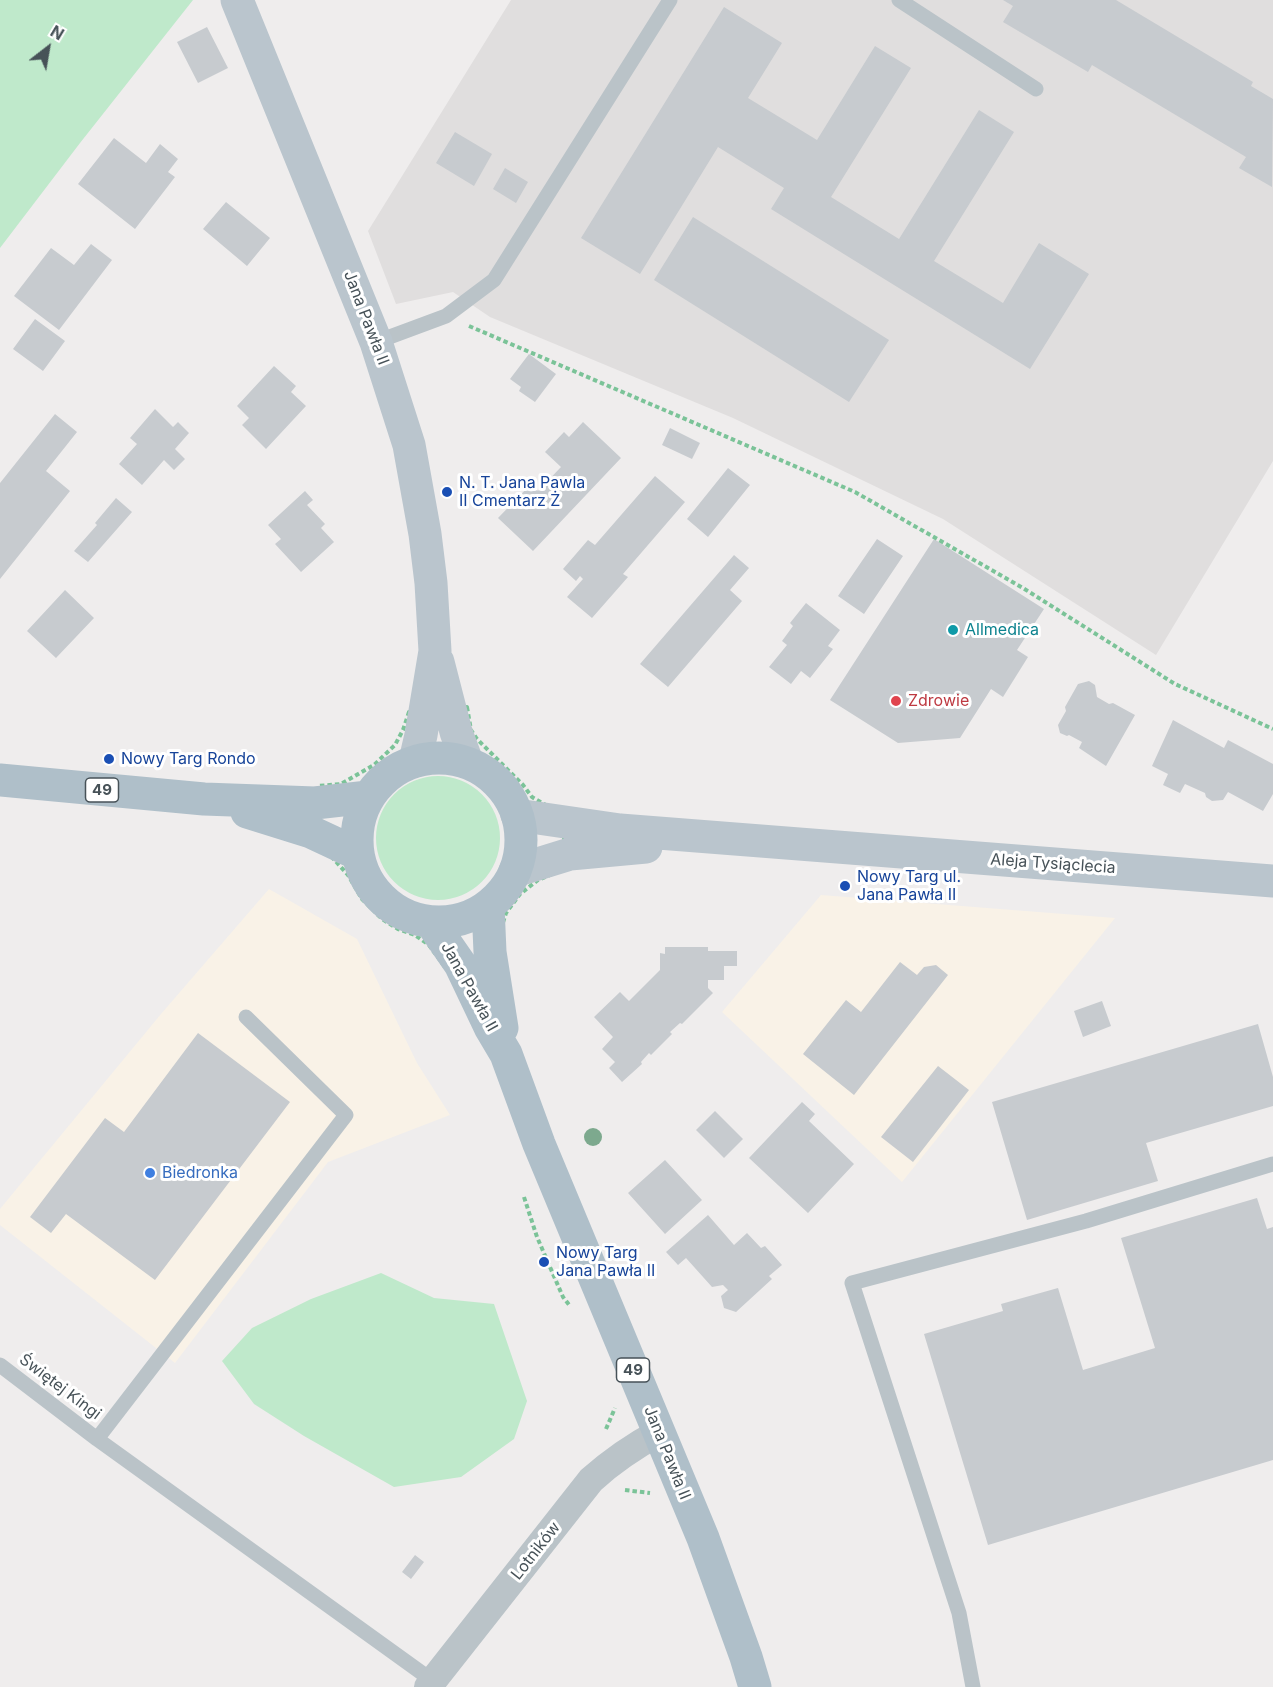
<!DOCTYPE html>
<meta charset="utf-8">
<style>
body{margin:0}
#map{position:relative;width:1273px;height:1687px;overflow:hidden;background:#efeded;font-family:Inter,sans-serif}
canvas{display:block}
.north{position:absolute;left:18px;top:18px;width:60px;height:60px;-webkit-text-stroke:4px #fff;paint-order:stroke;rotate:31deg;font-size:16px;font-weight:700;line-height:24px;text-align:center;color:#475258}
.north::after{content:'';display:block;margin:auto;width:21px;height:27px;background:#475258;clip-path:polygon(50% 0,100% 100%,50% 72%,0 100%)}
</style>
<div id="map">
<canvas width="1273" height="1687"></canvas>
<div class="north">N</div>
</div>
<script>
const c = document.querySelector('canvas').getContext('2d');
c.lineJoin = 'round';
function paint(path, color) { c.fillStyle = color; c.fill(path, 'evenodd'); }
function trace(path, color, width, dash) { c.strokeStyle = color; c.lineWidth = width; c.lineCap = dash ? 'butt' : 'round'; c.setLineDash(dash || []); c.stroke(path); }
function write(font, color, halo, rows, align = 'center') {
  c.font = font + ' Inter,sans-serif'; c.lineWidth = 6; c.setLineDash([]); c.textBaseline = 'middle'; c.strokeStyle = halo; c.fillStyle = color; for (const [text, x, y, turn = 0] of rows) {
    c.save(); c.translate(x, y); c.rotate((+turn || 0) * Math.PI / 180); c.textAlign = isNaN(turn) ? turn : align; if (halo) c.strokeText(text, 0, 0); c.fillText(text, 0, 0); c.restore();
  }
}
paint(new Path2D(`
 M269,889L357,939L417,1063L450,1115L328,1162L175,1363L0,1225V1209L161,1014Z
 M821,895L1115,918L902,1182L722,1012Z`), '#f9f2e7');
paint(new Path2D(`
 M511,0H1273V461L1156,655L943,519L733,418L490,317L453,292L396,304L368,231Z`), '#e0dede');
paint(new Path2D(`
 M0,0H193L80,143L0,248Z
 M376 838a62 62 0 1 1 124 0a62 62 0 1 1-124 0Z
 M381,1273L434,1298L494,1304L527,1401L514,1439L461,1477L394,1487L304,1436L254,1404L222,1361L252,1328L311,1299Z`), '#bfe9cb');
paint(new Path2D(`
 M1003,0H1116L1253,82L1251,86L1273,99L1272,187L1239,168L1246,157L1092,65L1088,72L1003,22L1013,6Z
 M724,7L782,43L748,98L817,140L875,46L911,68L831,197L899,239L979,110L1014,132L934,261L1003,303L1039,243L1089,274L1030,369L771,209L784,188L718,147L640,274L581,238Z
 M207,27L228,68L198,83L177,42Z
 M455,132L492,154L474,186L436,163Z
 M114,138L146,163L160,144L178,159L168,172L175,177L135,229L78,184Z
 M505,168L528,182L516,203L493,189Z
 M226,202L270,238L247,266L203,229Z
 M693,217L889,340L849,402L654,280Z
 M91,244L112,260L59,330L14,296L51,248L74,265Z
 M35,319L65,341L43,371L13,349Z
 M529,354L556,374L535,402L519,391L521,387L510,379Z
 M274,366L296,386L291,392L306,406L266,449L242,425L249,418L237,406Z
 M155,409L173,427L178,422L189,433L175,449L185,459L174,470L164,460L142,485L119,464L137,444L130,438Z
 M55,414L77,432L46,471L70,491L0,579V483Z
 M583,422L621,458L533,551L498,518L531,484L538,491L561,467L545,452L564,432L569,437Z
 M670,428L700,443L692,459L662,445Z
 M728,468L750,485L708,537L687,519Z
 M655,476L685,502L623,574L628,577L592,618L567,597L583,579L580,576L576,581L563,569L588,540L595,545Z
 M305,491L313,500L307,505L325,524L321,528L334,542L301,572L275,544L281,539L268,525Z
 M116,498L132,512L88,562L74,551L97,525L95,523Z
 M877,539L903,556L864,614L838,596Z
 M934,539L1044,609L1017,650L1028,657L1003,697L991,689L960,738L898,743L830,700Z
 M734,555L749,568L730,590L742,601L668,687L640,664Z
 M65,590L94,618L56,658L27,631Z
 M806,603L840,630L828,646L833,649L810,678L801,671L791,684L769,667L787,645L782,641L793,626L790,623Z
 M1089,681L1095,685L1097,697L1109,704L1113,703L1135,715L1106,766L1079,748L1082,742L1069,735L1067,736L1060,733L1058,725L1066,711L1065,707L1078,684Z
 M1173,720L1224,748L1228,740L1273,764V794L1263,811L1228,792L1223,800L1212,801L1206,797L1205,793L1185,784L1180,793L1163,785L1168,774L1152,766Z
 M665,947H708V951H737V966H724V980H708V988L713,993L682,1024L680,1023L670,1032L672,1034L651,1055L649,1053L641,1062L642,1064L622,1082L609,1068L615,1062L602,1049L613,1037L594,1017L620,992L629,1001L660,970V953L665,954Z
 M900,962L917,975L924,967L936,965L948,975L854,1095L803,1054L846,1000L861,1012Z
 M1102,1001L1111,1026L1083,1037L1074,1011Z
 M1258,1024L1273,1077V1106L1146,1143L1158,1181L1027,1220L992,1102Z
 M198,1033L290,1102L155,1280L66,1214L51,1233L30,1217L105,1118L124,1132Z
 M938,1066L969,1090L913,1162L881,1137Z
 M802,1102L815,1114L809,1121L854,1164L808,1213L749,1158Z
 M715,1111L743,1139L724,1158L696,1130Z
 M665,1160L702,1200L665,1234L628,1193Z
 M1257,1198L1267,1229L1273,1227V1460L988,1545L924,1334L1003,1311L1001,1304L1058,1288L1083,1370L1155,1348L1121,1238Z
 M708,1215L734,1245L747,1233L761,1248L765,1246L782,1265L769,1276L772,1279L736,1312L724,1308L721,1296L728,1290L723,1285L712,1287L686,1258L678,1265L666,1252Z
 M415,1555L424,1562L411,1579L402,1572Z`), '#c7cbcf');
trace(new Path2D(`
 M469,326L855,492L1023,588L1175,684L1273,729
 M467,707L471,730L477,739L523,785L532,797L549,807L566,809L564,837L566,868L538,880L520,894L506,913L501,929L502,946L460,964L445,967L429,945L415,935L398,929L382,919L362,899L348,875L330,855L310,845L318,786L341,784L374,765L395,745L403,730L409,712L451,711Z
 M524,1197L537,1237L563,1297L570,1306
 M606,1429L615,1408
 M625,1490L650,1493`), '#7bc398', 4, [4.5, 3]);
trace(new Path2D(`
 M899,0L1036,89
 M376,342L446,316L494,280L670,0
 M246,1017L346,1115L97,1439L433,1681
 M0,1365L97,1439
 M973,1687L959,1613L852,1283L1086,1221L1273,1164`), '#bac3c8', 15);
trace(new Path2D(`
 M428,1687L591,1480C612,1461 634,1446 660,1432`), '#bac3c8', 28);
trace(new Path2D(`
 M237,0L376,342L409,445L425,534L431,583L435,651L421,735L415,761
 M438,662L456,732L467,762
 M517,815L620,830L1273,881
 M515,871L570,854L646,847`), '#bac5cd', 33);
trace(new Path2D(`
 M357 840a82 82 0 1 1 164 0a82 82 0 1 1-164 0Z
 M0,780L204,799L315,803L368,797
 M247,812L311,832L358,854
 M488,906L490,952L502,1028
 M431,922L460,964L490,1027L506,1054L539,1144L703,1538L746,1657L755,1687`), '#afbfc9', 33);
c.fillStyle = '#7da98e';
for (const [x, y] of [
 [593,1137]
]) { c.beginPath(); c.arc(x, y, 9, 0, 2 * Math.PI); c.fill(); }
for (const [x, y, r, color] of [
 [447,492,6,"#1a4fb4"],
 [953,630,6,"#0f9aa8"],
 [896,701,6,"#e0444e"],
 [109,759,6,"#1a4fb4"],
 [845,886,6,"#1a4fb4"],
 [150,1173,6,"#3f7fe0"],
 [544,1262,6,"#1a4fb4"]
]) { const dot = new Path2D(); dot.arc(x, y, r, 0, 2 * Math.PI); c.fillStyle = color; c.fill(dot); trace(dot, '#fff', 2); }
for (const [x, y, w] of [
 [102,790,33],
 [633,1370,33]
]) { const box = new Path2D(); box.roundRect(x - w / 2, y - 12, w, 24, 4.5); c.fillStyle = '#fff'; c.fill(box); trace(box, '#475258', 1.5); }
write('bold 15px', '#475258', null, [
 ["49",102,790],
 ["49",633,1370]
]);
write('16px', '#475258', '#fff', [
 ["Jana Pawła II",366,318,69],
 ["Aleja Tysiąclecia",1053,864,4],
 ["Jana Pawła II",469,987,61],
 ["Świętej Kingi",60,1387,37],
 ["Jana Pawła II",667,1453,68],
 ["Lotników",536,1551,-52]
]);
write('16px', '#164399', '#fff', [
 ["N. T. Jana Pawla",459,483],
 ["II Cmentarz Ż",459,501],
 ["Nowy Targ Rondo",121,759],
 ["Nowy Targ ul.",857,877],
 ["Jana Pawła II",857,895],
 ["Nowy Targ",556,1253],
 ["Jana Pawła II",556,1271]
], 'left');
write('16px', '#0d838f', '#fff', [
 ["Allmedica",965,630]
], 'left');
write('16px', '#be3a42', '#fff', [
 ["Zdrowie",908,701]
], 'left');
write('16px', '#366cbe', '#fff', [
 ["Biedronka",162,1173]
], 'left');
</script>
